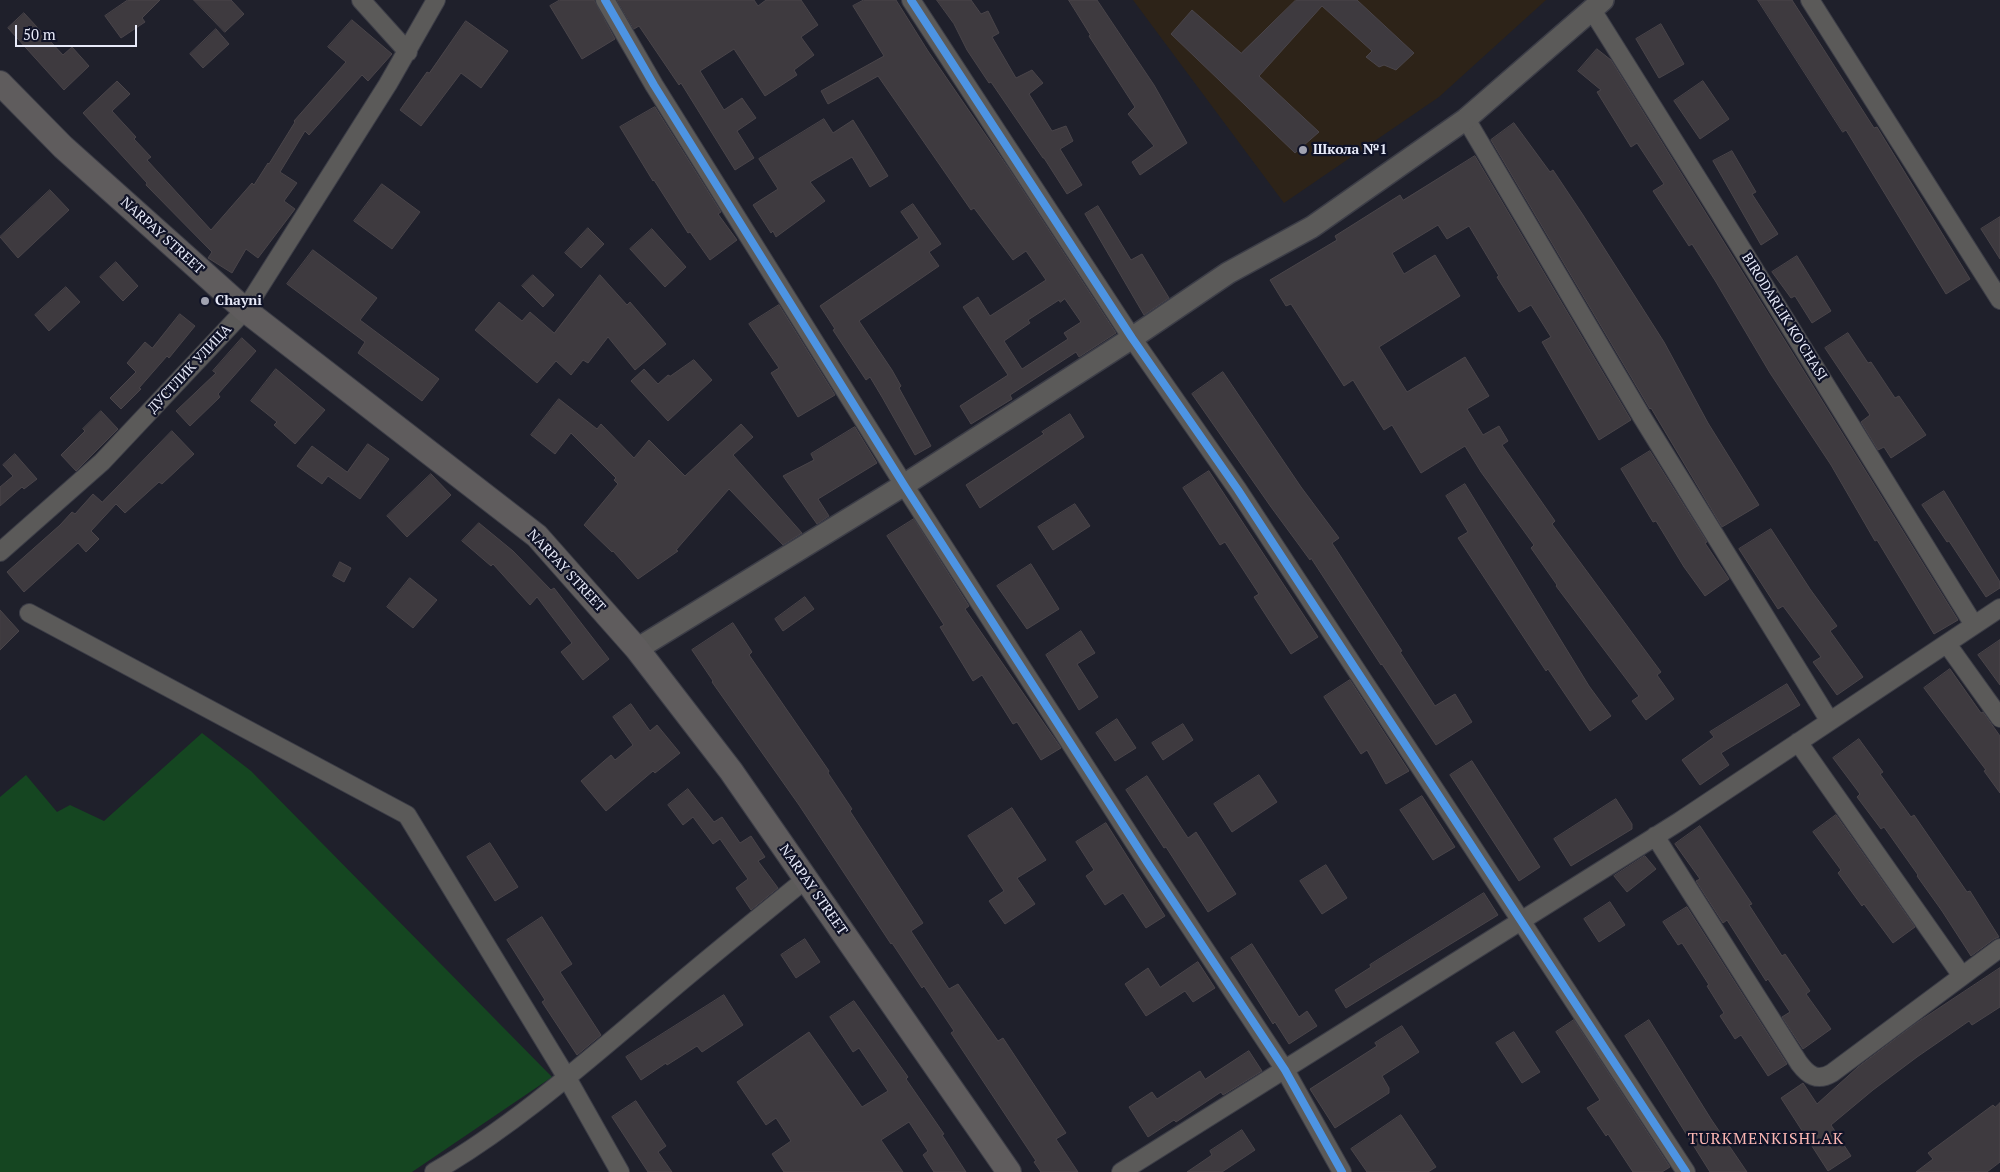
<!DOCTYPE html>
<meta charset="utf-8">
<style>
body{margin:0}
#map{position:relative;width:2000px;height:1172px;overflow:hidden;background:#1f202b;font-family:"PT Serif",serif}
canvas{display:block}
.scale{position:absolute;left:15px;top:25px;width:122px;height:22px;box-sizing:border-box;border:2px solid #e7eaf9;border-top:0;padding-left:6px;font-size:15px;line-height:18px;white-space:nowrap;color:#e7eaf9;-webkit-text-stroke:4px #101327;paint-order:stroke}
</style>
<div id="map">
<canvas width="2000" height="1172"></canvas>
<div class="scale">50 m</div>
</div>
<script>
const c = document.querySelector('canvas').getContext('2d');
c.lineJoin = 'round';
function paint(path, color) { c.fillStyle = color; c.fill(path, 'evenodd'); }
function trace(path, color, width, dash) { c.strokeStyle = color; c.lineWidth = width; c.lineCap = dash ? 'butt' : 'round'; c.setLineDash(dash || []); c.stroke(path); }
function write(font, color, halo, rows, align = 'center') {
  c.font = font + ' "PT Serif",serif'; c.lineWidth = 4.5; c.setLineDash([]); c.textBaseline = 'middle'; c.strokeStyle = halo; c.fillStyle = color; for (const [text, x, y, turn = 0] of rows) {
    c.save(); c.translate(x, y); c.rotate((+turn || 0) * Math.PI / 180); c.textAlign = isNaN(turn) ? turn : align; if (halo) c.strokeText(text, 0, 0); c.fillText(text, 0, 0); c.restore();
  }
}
paint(new Path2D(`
 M1133,0H1546L1439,97L1284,203Z`), '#2d2318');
paint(new Path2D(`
 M202,733L251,771L552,1077L412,1172H0V797L26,775L57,812L70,805L104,821Z`), '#154621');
const building = new Path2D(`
 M128,0H160L142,18L145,22L121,38L105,16Z
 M194,0H231L244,14L225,32Z
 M560,0H594L615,39L582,59L550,6Z
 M617,0H754L758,6L766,0H801L818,25L801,37L814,55L794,70L797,75L765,96L734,49L700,71L724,110L742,98L756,118L737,131L754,158L735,170L681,83L679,85L639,26L634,29Z
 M864,0H896L928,51L1009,169L1116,333L1079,357L1076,352L1010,395L1012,399L971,424L960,406L1008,375L963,307L978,297L990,316L1046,280L1026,251L1013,260L974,208L971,210L878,76L828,104L821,91L884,56L853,6ZM1065,299L1081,322L1064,333L1068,339L1022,369L1004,341L1030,323L1028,320L1059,300L1060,302Z
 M937,0H971L981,14L988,11L999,33L992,37L1016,78L1032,70L1043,83L1029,94L1052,131L1066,126L1073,141L1060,149L1082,185L1067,194L1044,158H1043L991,82L989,83L967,50L954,24Z
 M1069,0H1097L1154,85L1187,143L1140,175L1132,162L1154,146L1128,114L1135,107L1089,36L1090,35Z
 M1296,0H1357L1414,53L1396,70L1384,65L1379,67L1366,57L1372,51L1322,6L1259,76L1319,132L1295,153L1171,34L1192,10L1241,53Z
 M1758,0H1792L1874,128L1877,127L1970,279L1946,294L1846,130L1843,132Z
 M24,13L63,55L72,47L89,66L64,90L8,28Z
 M352,20L392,54L368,81L362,75L309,135L305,131L280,172L297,183L284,201L295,209L258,258L246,249L232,273L208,258L212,252L146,185L147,183L83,113L117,81L130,94L112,111L136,137L134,139L151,157L147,160L211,230L252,183L254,185L268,163L269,164L295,122L294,121L346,62L328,47Z
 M466,21L508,51L481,88L461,73L421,126L400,110L427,72L429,73Z
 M1661,24L1684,64L1659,78L1636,39Z
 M216,29L229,44L203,68L190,54Z
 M1597,49L1611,60L1958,620L1934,634L1877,540L1875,541L1831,465L1770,373L1716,282L1692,244L1689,246L1653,191L1664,184L1637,143L1631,147L1597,92L1601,90L1578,71Z
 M1703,81L1729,119L1700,139L1674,101Z
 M655,107L721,212L718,214L737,240L710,260L690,232L688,233L654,180L653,181L620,127Z
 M824,119L833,133L853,120L888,176L870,187L852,157L810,182L825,201L776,237L773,231L771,233L753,205L778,189L759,159Z
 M1514,123L1550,172L1553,170L1583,215L1664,342L1708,423L1759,505L1722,527L1651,408L1650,409L1491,140Z
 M1732,151L1756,192L1752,194L1778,234L1761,245L1713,161Z
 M1475,156L1631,420L1599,440L1542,342L1551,337L1531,305L1519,312L1497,277L1499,276L1469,226L1447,239L1438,225L1392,253L1404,274L1435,255L1460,296L1379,347L1407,392L1465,357L1489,396L1467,409L1483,435L1499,426L1508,441L1502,445L1555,521L1552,524L1661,672L1657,675L1674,699L1646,720L1632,701L1639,696L1556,586L1557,585L1531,548L1534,545L1481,472L1465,446L1421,473L1392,425L1384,430L1353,380L1344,386L1291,304L1286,306L1270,280L1337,240L1335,236L1400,195L1403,200Z
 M382,184L420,212L392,249L354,221Z
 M50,190L69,210L18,258L0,237Z
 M913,204L941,244L929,252L939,266L859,321L892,370L901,386L899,388L931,446L915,455L882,397L870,377L866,380L833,330L835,329L820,306L919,238L901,212Z
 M1098,206L1131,260L1142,254L1169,298L1144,315L1085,214Z
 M2000,217V259L1981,229Z
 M588,228L604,244L581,268L565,253Z
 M652,229L686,267L665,287L630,249Z
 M313,250L377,298L360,320L439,379L422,401L358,353L365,342L287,284Z
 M1797,256L1831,311L1812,323L1795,296L1791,298L1772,272Z
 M116,262L138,286L123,301L100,277Z
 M533,275L554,295L543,307L522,286Z
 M600,275L627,305L630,302L666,344L635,370L608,337L588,363L583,360L571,375L556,361L537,383L475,330L499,302L522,321L530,312L554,333Z
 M66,287L80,302L49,331L35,315Z
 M779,305L835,395L798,417L771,373L779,368L749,324Z
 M180,314L195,326L169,358L167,356L139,388L141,389L121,409L110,398L136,372L127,363L145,342L152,348Z
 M1848,333L1868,363L1871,362L1895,398L1899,396L1926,435L1891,458L1884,447L1878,450L1861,422L1870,415L1825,348Z
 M242,338L256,351L218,394L220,397L190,426L176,411L216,373L213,371Z
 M694,360L712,380L668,421L631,381L644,369L658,384L668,375L670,376Z
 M276,369L325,410L295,444L274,425L277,422L251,401Z
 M1223,372L1301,487L1339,538L1332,543L1402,651L1400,652L1435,706L1455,694L1472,722L1436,745L1382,664L1381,665L1311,558L1310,560L1271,507L1192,394Z
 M559,399L597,429L601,424L634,458L649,440L685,476L741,424L753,437L733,455L802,533L783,545L729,489L676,550L678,551L638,579L613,551L612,552L584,525L618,484L614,480L616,478L571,433L555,454L531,435Z
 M101,411L118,429L76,471L61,455L85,431L83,429Z
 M1070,414L1084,437L980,508L966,485L1044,434L1042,432Z
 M855,427L877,463L818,499L829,516L817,524L783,476L814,460L811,454Z
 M172,431L194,454L162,484L159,482L125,513L116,504L91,531L99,539L86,552L78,543L24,592L7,572L60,525L72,512L75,514L93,494L102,502Z
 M368,444L389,459L360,499L328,476L322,484L297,466L312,446L347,472Z
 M1650,451L1707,542L1705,543L1729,579L1705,596L1684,567L1656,521L1653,522L1621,469Z
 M15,454L37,479L24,489L22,487L0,506V487L13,476L3,465Z
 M1209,471L1318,637L1291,654L1254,597L1259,594L1225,542L1220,545L1183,488Z
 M431,474L451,495L407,537L387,516Z
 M1465,484L1589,686L1611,716L1590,731L1548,669L1546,671L1458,538L1468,532L1446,496Z
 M1944,491L2000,582V588L1986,597L1949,541L1947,542L1922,505Z
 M1075,504L1090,526L1053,550L1038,527Z
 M914,519L969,606L965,609L1061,748L1041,760L1017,722L1013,724L982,675L973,681L940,627L944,625L887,536Z
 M479,523L513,551L551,590L554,588L609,659L583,680L561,652L572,643L537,597L530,605L493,564L491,566L462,541Z
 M1771,529L1810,589L1837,626L1830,631L1863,677L1837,695L1813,662L1821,657L1783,606L1778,609L1739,549Z
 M340,562L351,568L344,582L333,576Z
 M1031,564L1059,609L1027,629L997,586Z
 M410,578L437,600L413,628L387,607Z
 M805,597L814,609L783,631L775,619Z
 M0,610L19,631L0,650Z
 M733,623L752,652L749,655L829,771L828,773L852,809L850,811L923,923L911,931L949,989L958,984L998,1041L1003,1038L1066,1133L1056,1139L1078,1172H1041L1034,1162L1036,1161L951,1033L954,1031L924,986L922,988L892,943L891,944L799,805L712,682L713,681L692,650Z
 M1081,631L1095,653L1077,664L1098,697L1079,710L1046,655Z
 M2000,640V685L1978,655Z
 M1950,669L1981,713L1983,712L2000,736V793L1984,771L1986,770L1924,688Z
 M1350,680L1409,771L1386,784L1367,750L1361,754L1324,697Z
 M1787,684L1800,705L1721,753L1729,765L1700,785L1682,760L1714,737L1710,732Z
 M631,704L650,731L657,725L680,753L655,773L653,771L606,811L581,781L611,755L615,760L633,745L613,717Z
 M1117,719L1136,748L1115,761L1096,733Z
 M1183,724L1193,740L1163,760L1152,743Z
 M1859,739L1883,772L1880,774L1911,817L1914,815L1967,892L1970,891L1999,937L1994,939L1971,956L1942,911L1917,876L1918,875L1884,827L1881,829L1857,797L1860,794L1833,758Z
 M1472,761L1540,867L1519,881L1450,775Z
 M1259,775L1277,802L1232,832L1214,804Z
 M1147,776L1188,838L1196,832L1236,894L1208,912L1166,847L1164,848L1126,790Z
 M688,789L714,822L722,817L740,843L751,836L765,857L758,861L778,888L751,910L736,888L748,879L720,839L713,844L693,817L683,825L668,805Z
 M1422,796L1455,847L1433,860L1400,810Z
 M1616,799L1632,824V829L1571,866L1554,839Z
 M1012,808L1046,860L1017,878L1035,904L1005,924L989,901L1004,891L968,836Z
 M1836,815L1915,927L1893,943L1864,904L1862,906L1838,873L1841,870L1813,832Z
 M1106,823L1165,916L1146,928L1123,893L1105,905L1086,876L1094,870L1076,842Z
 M1700,826L1752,904L1749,905L1782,956L1785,954L1810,991L1806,994L1831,1029L1803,1049L1782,1017L1790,1012L1768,979L1766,981L1727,920L1723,923L1696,881L1700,879L1675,844Z
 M490,843L518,887L495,901L467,857Z
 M1645,856L1656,869L1627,892L1614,876Z
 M1326,865L1347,898L1322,914L1300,881Z
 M1484,893L1498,915L1346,1008L1335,990L1371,967L1370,965Z
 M1610,902L1625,925L1599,942L1584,919Z
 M1687,907L1787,1064L1768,1076L1741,1035L1735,1039L1720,1016L1724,1013L1707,986L1709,985L1682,943L1678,945L1663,922Z
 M542,917L572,964L560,972L601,1035L577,1055L542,1002L545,1000L507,940Z
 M805,939L820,962L796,978L781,955Z
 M1252,944L1299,1017L1307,1011L1317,1026L1289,1044L1275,1022L1273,1024L1231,958Z
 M1198,962L1215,988L1193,1002L1185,991L1146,1016L1125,984L1148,968L1160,987Z
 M2000,968V1007L1972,1025L1969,1021L1917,1057L1873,1090L1831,1125L1851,1156L1828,1171L1781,1098L1803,1083L1817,1104L1858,1067L1915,1024Z
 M724,995L743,1025L702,1052L697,1046L667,1065L666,1063L641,1080L626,1057Z
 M854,1001L908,1077L906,1079L944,1134L942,1135L966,1172H934L923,1155L928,1151L909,1122L881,1140L903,1172H784L772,1154L791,1141L776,1118L766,1125L737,1082L809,1032L862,1107L888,1091L859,1048L853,1052L830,1017Z
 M1574,1020L1670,1167L1662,1172H1633L1608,1134L1606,1136L1587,1108L1600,1100L1556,1032Z
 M1649,1020L1711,1119L1747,1172H1710L1625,1036Z
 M1402,1026L1419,1052L1382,1076L1389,1088V1093L1335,1128L1310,1089L1377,1046L1375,1043Z
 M1514,1032L1540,1072L1522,1083L1496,1043Z
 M1249,1051L1262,1071L1223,1095L1221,1092L1176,1122L1174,1120L1148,1137L1129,1107L1152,1092L1157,1099L1200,1071L1205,1079Z
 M636,1101L666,1146L658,1152L672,1172H648L612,1117Z
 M2000,1103V1162L1987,1172H1916L1933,1159L1928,1153L1993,1105L1995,1107Z
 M1401,1115L1436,1167L1428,1172H1367L1351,1149Z
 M1242,1130L1255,1150L1222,1172H1187L1212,1155L1210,1151Z`);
paint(building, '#3e3a3f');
trace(building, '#4a454a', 1);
const minor = new Path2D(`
 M361,0L408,52
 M605,0L654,85L904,485L1147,862L1285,1070L1342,1172
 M911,0L1132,338L1238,490L1686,1172
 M1810,0L2000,300
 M1592,10L1738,243L1974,625
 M1466,119L1642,417L1829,720
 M0,552L102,462L245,310L388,84L436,0
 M29,613L407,815L567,1078L620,1172
 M1947,644L2000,718
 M1798,742L1962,976
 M1655,836L1799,1063C1808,1075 1817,1082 1832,1073L2000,948
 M434,1172C513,1126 581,1066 651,1007C702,963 754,921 806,879
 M1121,1172L1680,821L2000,608`);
const tertiary = new Path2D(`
 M637,649L904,485L1132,338L1228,273L1312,227L1466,119L1603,0`);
const secondary = new Path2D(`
 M0,83L63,147L245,310L537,536L637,649L731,771L1009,1172`);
trace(minor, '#3c3d47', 20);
trace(tertiary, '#3c3d47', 24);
trace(secondary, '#3c3d47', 26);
trace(minor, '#5b5a59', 18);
trace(tertiary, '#5b5a59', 21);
trace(secondary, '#5f5c5d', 24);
trace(new Path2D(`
 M605,0L654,85L904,485L1147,862L1285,1070L1342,1172
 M911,0L1132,338L1238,490L1686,1172`), '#4d94e3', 8);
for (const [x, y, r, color] of [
 [1303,150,5,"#a1a3b1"],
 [205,301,5,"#a1a3b1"]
]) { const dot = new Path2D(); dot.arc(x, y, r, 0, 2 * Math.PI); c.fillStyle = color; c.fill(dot); trace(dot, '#101327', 2); }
write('bold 14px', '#e7eaf9', '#101327', [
 ["Школа №1",1313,150],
 ["Chayni",215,301]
], 'left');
write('14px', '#e7eaf9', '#101327', [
 ["NARPAY STREET",162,236,42],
 ["BIRODARLIK KO'CHASI",1784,317,58],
 ["ДУСТЛИК УЛИЦА",190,369,-47],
 ["NARPAY STREET",566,571,47],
 ["NARPAY STREET",813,890,55]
]);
c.letterSpacing = '1px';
write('16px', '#f9b5b1', '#101327', [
 ["TURKMENKISHLAK",1766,1139]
]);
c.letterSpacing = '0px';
</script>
